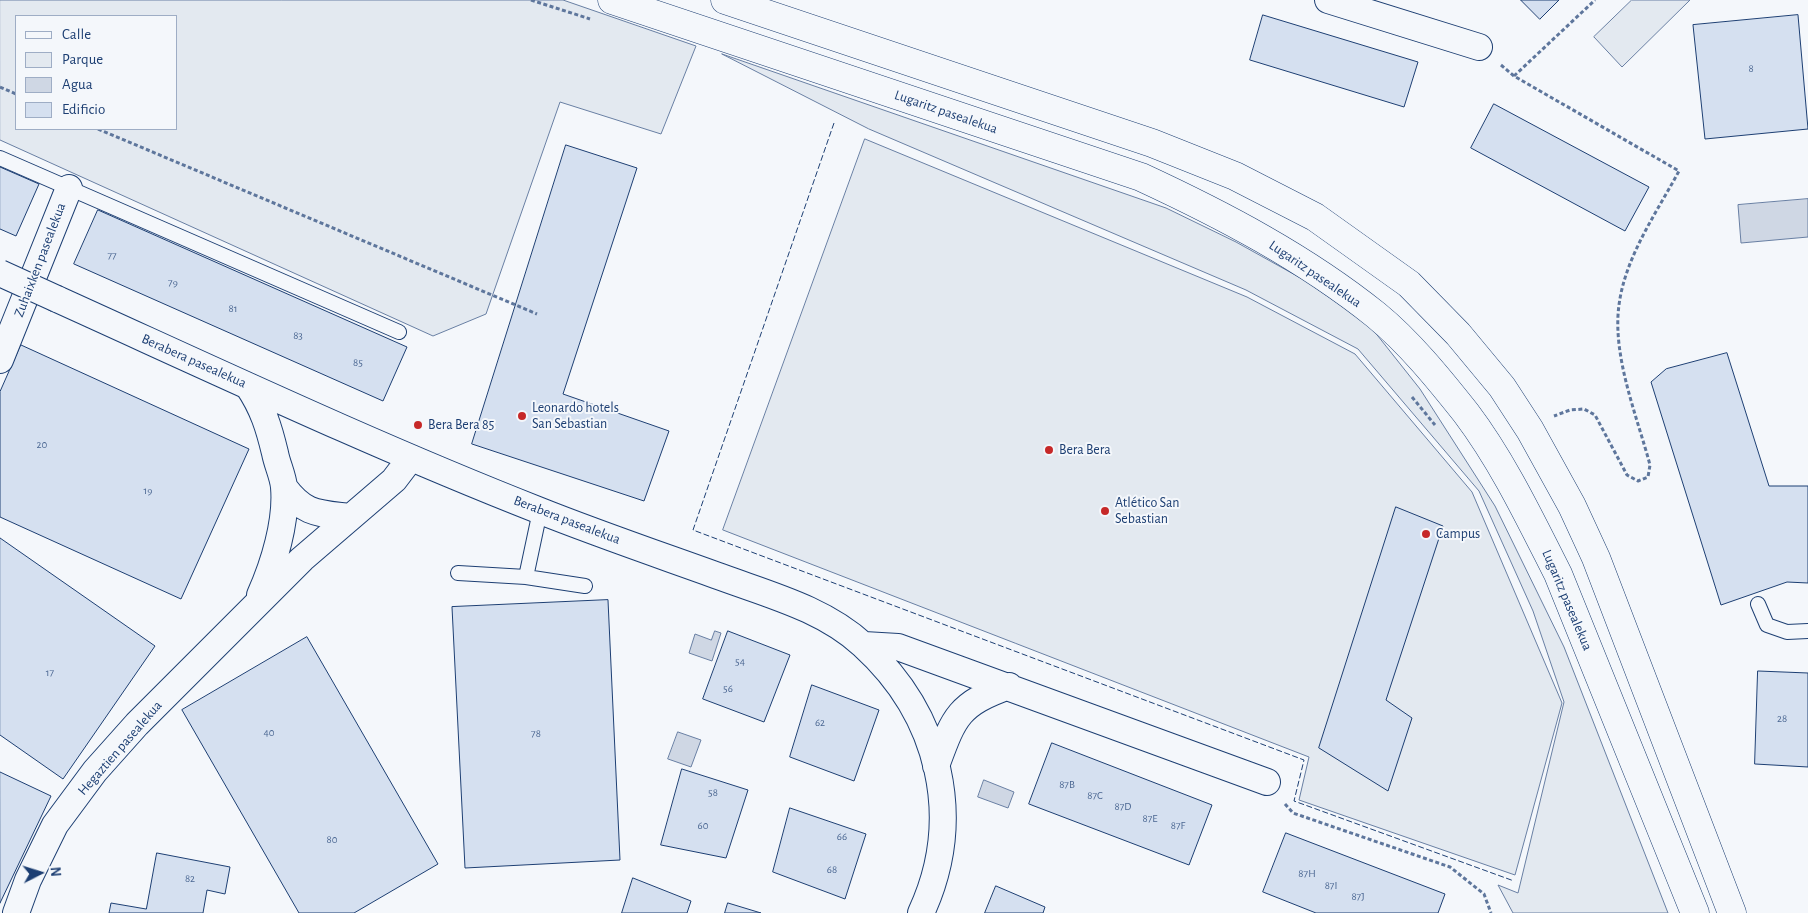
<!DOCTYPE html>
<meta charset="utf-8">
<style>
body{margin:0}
#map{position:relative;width:1808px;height:913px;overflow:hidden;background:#f4f7fb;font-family:"Alegreya Sans",sans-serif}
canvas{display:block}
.legend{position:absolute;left:15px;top:15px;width:162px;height:115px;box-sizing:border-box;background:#f4f7fb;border:1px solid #9eadc5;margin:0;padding:6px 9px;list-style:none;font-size:15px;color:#1d3f73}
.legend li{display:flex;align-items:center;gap:10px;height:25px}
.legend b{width:25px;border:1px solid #9eadc5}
.north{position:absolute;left:15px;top:848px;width:50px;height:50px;-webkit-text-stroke:4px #f4f7fb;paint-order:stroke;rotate:85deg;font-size:14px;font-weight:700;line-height:20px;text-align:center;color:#1d3f73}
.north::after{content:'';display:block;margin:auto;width:18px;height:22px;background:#1d3f73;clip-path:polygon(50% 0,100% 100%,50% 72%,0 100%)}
</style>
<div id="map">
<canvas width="1808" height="913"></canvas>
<ul class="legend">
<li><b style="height:6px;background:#f4f7fb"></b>Calle</li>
<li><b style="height:14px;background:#e3e9f0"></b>Parque</li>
<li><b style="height:14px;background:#cfd7e4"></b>Agua</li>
<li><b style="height:14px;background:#d5e0f0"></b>Edificio</li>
</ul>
<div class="north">N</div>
</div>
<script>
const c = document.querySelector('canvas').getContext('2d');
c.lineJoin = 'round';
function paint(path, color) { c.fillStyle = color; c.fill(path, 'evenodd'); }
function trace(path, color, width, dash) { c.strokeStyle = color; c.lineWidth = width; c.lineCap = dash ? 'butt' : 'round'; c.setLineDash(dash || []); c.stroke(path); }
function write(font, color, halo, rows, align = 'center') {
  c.font = font + ' "Alegreya Sans",sans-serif'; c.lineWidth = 4; c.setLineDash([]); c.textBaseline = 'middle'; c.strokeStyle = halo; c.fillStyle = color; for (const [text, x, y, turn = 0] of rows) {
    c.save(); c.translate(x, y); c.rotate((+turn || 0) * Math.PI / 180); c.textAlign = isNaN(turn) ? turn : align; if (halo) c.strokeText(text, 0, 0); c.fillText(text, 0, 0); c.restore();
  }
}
const green = new Path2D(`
 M0,0H563L696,46L661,134L560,102L486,314L433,336L0,140ZM16,16H176V129H16Z
 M1632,0H1690L1622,67L1594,37Z
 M722,54L1166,208L1236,242L1306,281L1370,326L1420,389L1495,506L1564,647L1668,913H1513L1498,885L1518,893L1564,702L1533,611L1479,491L1358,349L1246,290L869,129Z
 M865,139L1247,297L1355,354L1472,492L1562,703L1515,875L1299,800L1309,757L723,530Z`);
paint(green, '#e3e9f0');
trace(green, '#687fa3', 1);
const water = new Path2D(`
 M1808,199V237L1741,243L1738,205Z
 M715,631L721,633L712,661L689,653L695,634L711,640Z
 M678,732L701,740L691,767L668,759Z
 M984,780L1014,792L1008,808L978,797Z`);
paint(water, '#cfd7e4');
trace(water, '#687fa3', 1);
const building = new Path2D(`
 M1521,0H1559L1540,19Z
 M1263,15L1418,62L1404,107L1250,60Z
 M1798,15L1808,129L1705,139L1693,25Z
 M1494,104L1649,187L1625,231L1471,148Z
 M566,145L637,168L563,394L669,431L644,501L472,444Z
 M0,167L39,184L16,236L0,229Z
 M98,210L407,347L383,401L74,264Z
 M21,345L249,449L181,599L0,517V392Z
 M1727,353L1769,486H1808V583L1787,582L1721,605L1651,382L1666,369Z
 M1396,507L1443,526L1386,700L1412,718L1388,791L1319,748Z
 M0,538L155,646L63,779L0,735Z
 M608,600L620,860L465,868L452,607Z
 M728,631L790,655L764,722L703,699Z
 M307,637L438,864L354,913H299L182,710Z
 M1758,671L1808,673V767L1755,764Z
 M812,685L879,710L854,781L790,757Z
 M1052,743L1212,805L1189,865L1029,804Z
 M682,769L748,790L726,858L661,845Z
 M0,772L51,796L0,903Z
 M790,808L866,834L845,899L773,872Z
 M1286,833L1445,894L1438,913H1316L1263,892Z
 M157,853L230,867L225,894L207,890L203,913H109L111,903L146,909Z
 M633,878L691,901L687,913H622Z
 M996,886L1045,907L1043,913H985Z
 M728,903L761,913H725Z`);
paint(building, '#d5e0f0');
trace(building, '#1d3f73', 1);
const lane = new Path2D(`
 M0,158L399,332
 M458,573L526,577L585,586
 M526,577L540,511
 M1758,604L1767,625L1787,632L1808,631`);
const street = new Path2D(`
 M1328,0L1479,47
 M57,299C216,371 375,446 538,510C598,534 660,555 721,577C770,595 824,609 863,645C940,715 965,818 921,913
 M0,360L69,188
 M248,386C263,408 269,428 275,453C277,464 283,476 284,487C287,521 274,564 260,595
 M284,487C304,514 317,513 349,517
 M864,645L898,647L1267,782
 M936,766C954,717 958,704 1009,686
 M16,913L28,880L55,825L95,771L137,724L302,559L394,480L410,459`);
const secondary = new Path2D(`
 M612,0L1141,177C1223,215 1305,258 1376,315C1409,342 1439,379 1466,413C1503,462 1530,519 1558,574L1695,913
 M725,0L1152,143L1235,176L1315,217L1409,284L1458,334L1502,387L1530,430L1572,506L1596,558L1732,913`);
trace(lane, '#1d3f73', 16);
trace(street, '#1d3f73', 28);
trace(secondary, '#1d3f73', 29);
trace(new Path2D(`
 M531,0L590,19
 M1501,65L1514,76L1679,171C1657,212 1625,257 1619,305C1612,356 1637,416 1650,465L1648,477L1638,481L1627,475L1595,415L1584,409L1570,410L1554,416
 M1514,76L1595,0
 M0,87L16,94
 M98,129L537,314
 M1412,397L1435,425
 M1285,804L1293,813L1450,867L1484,894L1491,913`), '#5e769c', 3, [4, 2.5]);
trace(lane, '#f4f7fb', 14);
trace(street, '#f4f7fb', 26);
trace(secondary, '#f4f7fb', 28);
const streetBridge = new Path2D(`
 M0,273L57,299`);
trace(streetBridge, '#1d3f73', 28, []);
trace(streetBridge, '#f4f7fb', 26);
trace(new Path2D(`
 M834,123L693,530L1304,760L1294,801L1514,881`), '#1d3f73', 1, [6, 2.5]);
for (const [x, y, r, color] of [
 [522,416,5,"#c62828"],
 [418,425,5,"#c62828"],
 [1049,450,5,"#c62828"],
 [1105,511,5,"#c62828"],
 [1426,534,5,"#c62828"]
]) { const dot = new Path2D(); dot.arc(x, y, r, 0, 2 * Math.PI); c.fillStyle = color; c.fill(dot); trace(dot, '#f4f7fb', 2); }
write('11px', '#4b6792', null, [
 ["8",1751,69],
 ["77",112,256],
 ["79",173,283],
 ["81",233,309],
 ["83",298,336],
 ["85",358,363],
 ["20",42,445],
 ["19",148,491],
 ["54",740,662],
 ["17",50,673],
 ["56",728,689],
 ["28",1782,719],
 ["62",820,723],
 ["40",269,733],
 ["78",536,734],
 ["87B",1067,785],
 ["58",713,793],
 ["87C",1095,796],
 ["87D",1123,807],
 ["87E",1150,819],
 ["60",703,826],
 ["87F",1178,826],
 ["66",842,837],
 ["80",332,840],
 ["68",832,870],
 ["87H",1307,874],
 ["82",190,879],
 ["87I",1331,886],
 ["87J",1358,897]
]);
write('14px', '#1d3f73', '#f4f7fb', [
 ["Lugaritz pasealekua",946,112,19],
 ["Zuhaixken pasealekua",40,260,-69],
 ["Lugaritz pasealekua",1315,274,34],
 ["Berabera pasealekua",194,361,24],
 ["Berabera pasealekua",567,520,21],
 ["Lugaritz pasealekua",1567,600,67],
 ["Hegaztien pasealekua",120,748,-49]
]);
write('14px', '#1d3f73', '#f4f7fb', [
 ["Leonardo hotels",532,408],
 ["San Sebastian",532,424],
 ["Bera Bera 85",428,425],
 ["Bera Bera",1059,450],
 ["Atlético San",1115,503],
 ["Sebastian",1115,519],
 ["Campus",1436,534]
], 'left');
</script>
